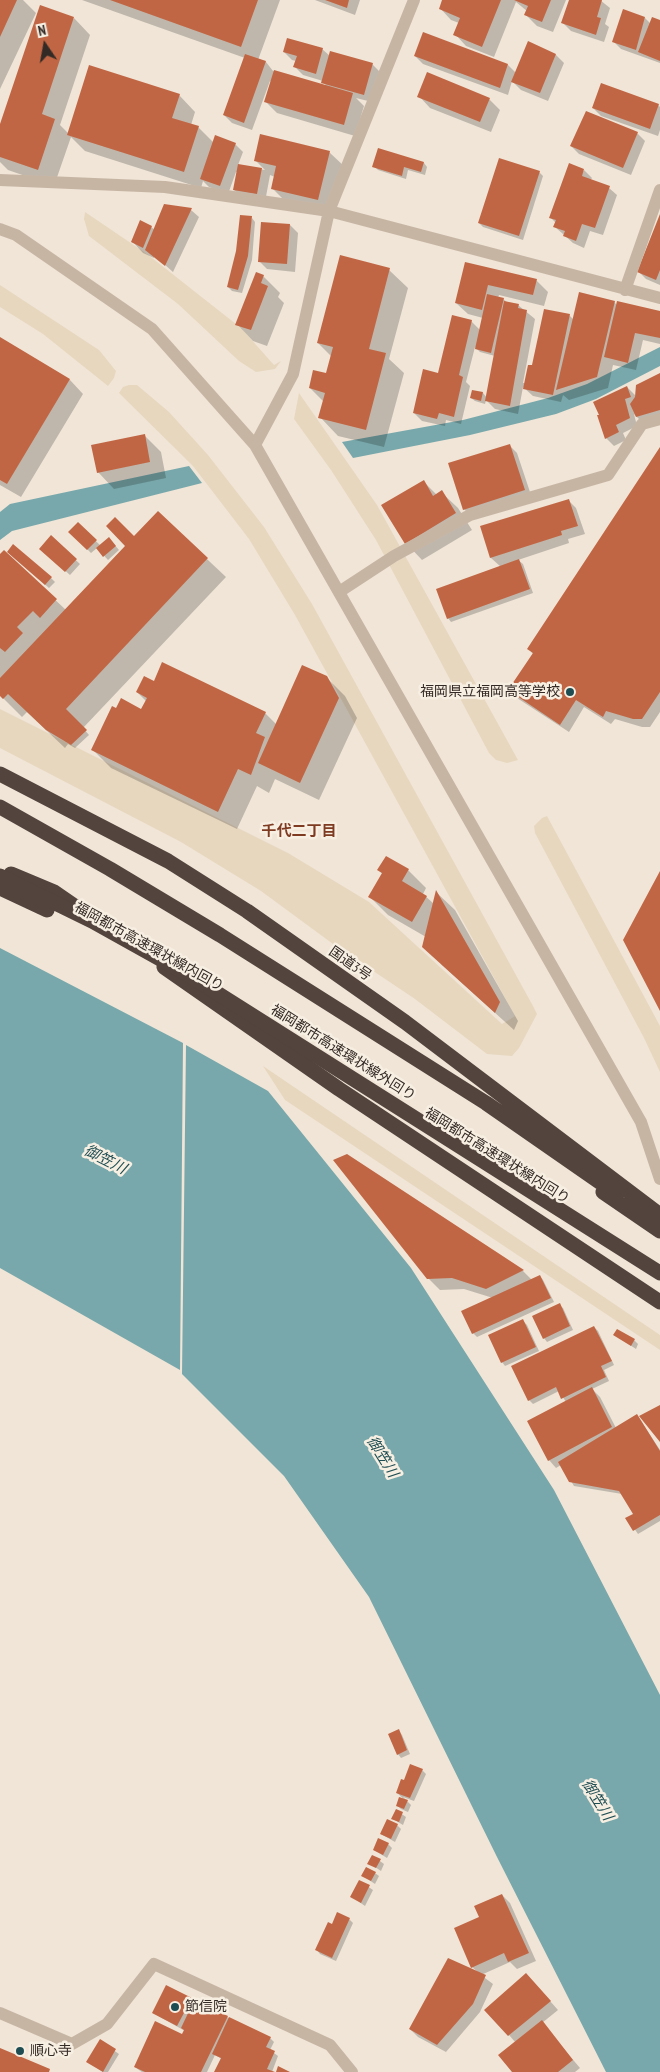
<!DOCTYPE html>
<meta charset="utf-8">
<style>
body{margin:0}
#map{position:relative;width:660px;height:2072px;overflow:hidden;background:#f0e5d7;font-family:"PT Sans Narrow",sans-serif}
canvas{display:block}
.north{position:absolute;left:20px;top:20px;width:50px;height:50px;-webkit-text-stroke:4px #f8efe3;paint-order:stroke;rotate:348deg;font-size:14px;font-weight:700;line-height:20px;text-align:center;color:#332a25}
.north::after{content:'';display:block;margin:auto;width:18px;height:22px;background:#332a25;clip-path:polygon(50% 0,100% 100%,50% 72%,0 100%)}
</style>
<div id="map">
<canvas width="660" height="2072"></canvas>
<div class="north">N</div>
</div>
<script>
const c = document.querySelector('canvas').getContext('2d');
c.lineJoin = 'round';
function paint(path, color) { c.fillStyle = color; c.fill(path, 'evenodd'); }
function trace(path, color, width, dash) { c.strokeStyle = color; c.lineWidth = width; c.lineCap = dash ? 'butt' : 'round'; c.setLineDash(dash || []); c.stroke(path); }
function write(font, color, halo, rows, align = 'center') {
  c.font = font + ' "PT Sans Narrow","Noto Sans JP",sans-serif'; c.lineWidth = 5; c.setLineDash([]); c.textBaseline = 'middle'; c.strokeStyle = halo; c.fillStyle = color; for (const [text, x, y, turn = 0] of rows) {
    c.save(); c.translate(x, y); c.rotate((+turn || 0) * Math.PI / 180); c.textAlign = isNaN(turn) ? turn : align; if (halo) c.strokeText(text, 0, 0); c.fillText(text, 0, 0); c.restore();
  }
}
paint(new Path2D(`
 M85,212L147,254L241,328L274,365L281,361L275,369L256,372L239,361L178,304L89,236L84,219Z
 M0,285L99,350L116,371L114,378L108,386L43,334L0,307Z
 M129,385H137L169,412L208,455L264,527L312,604L533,1006L537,1014L519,1048L512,1056L487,1054L415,999L333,944L261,891L181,842L0,748V709L288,853L369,902L502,1024L515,1016L295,615L249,539L193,466L119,393L123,387Z
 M299,393L377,505L518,760L507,763L496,760L489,753L376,540L331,470L294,419Z
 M547,816L660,1026V1072L644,1038L535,833L534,826L542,818Z
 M263,1066L660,1335V1350L285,1100Z`), '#e7d7bf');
paint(new Path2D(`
 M660,347V366L596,399L556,414L470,435L353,458L342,442L463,420L548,398L587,384Z
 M189,466L202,483L12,531L0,540V512L10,504Z
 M0,948L183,1043L180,1370L0,1268Z
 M186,1045L268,1091L411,1268L554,1490L660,1695V2072H606L497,1857L369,1597L284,1476L182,1374Z`), '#78a8ab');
paint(new Path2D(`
 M0,0H23L36,13L0,89Z
 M82,0H280L258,60L266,62L273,71L327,87L323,81L303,75L295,67L296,61L292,60L284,52L322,49L330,56L372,64L380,72L372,102L356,98L364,106L355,136L277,113L266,102L272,82L270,81L252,130L232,123L224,115L245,58Z
 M315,0H360L355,15Z
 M443,0H566L553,32L537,26L526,15L527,11L516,2L494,57L466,46L455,34L459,23L451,20L440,8Z
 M571,0H600L610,8L605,24L609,27L604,42L571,31L563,23Z
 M74,18L90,35L60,125L69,134L179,95L195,112L191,125L198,127L214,143L235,144L243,152L238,165L265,170L255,160L329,152L346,168L334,215L289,205L272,188L275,177L270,175L265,202L242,197L234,190L237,172H236L228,194L209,187L203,181L201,188L85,151L71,137L54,186L8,170L0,162V128Z
 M645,18L651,24L660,22V63L621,49L613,41Z
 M528,43L556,55L564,63L548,101L521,90L512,81L508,95L423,64L415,56L508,65L516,73Z
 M419,96L489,99L500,110L491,132L430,108Z
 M658,105L660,107V130L658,136L601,116L593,108Z
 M637,133L645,141L631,175L579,154L571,146Z
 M424,163L427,167L425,175L408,170L406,179L378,170L374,166Z
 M584,170L592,178L590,181L609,188L617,195L603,235L590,231L584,248L573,243L563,234L555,227L556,223L550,217Z
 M539,172L543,176L523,240L483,227L479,223Z
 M191,210L199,217L173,272L154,255V258L143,253L132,241L151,227L155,230Z
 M660,217V285L646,279L638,271Z
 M252,218L255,222L252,260L242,293L232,291L228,287Z
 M262,223L290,225L298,233L295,272L267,269L259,261Z
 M466,264L536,280L548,292L544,306L499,295L498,298L503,299L508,303L518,305L535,319L523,383H526L533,367L569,315L574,320L614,302L617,305L660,312V344L643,340L636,370L613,365L608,388L569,400L563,395L561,402L533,396L523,387L518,414L495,409L486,400L485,404L475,401L471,398L473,391L483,393L487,398L495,356L480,352L475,347L466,382L470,386L461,424L446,420L445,426L422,421L414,413L471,321L480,330L483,318L468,314L456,303Z
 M389,270L408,288L389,359L404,373L384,447L338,436L320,417L324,402L310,388L327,375L332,357L318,343Z
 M263,276L280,293L278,297L284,303L267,346L253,341L237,324Z
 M0,339L70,380L83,394L21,497L0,485Z
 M660,375V420L645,425L634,414L637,426L623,433L626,440L614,446L606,438L627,387L637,397Z
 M144,435L161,452L166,478L114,489L98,472Z
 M509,445L517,453L532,498L472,517L464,509Z
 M660,449V712L650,727H642L615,719L611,724L584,707L569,732L517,698L509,690L533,654L529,649Z
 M424,482L437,495L441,492L458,508L472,530L422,560L406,543Z
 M568,500L576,508L585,534L568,539L569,543L518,560L523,564L533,593L451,622L448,618L501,567L491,558L482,527Z
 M158,513L226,577L83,728L89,735L75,748L68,744L65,748L27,712L22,717L0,695V556L4,552L66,610Z
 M78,524L101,546L113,543L119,550L108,560L97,548L91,553L70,532Z
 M51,537L80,564L70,575L44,552Z
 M12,556L51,578L55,582L49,588Z
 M326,677L345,696L357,718L319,800L275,779L269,793L257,786L237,829L111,768L93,750L142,710L146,701L137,692L154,682L265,713L277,725Z
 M378,870H408L426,888L423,894L434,904L437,893L455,910L518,1021L514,1030L442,965L426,937L388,915L370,897L383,874Z
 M347,1155L523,1271L532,1280L540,1276L543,1280L554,1302L477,1337L473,1333L493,1298L464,1289L440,1290L428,1278Z
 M559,1305L563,1308L573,1330L547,1342L544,1338Z
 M523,1321L527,1325L539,1351L505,1366L502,1362Z
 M594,1327L598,1331L614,1365L604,1370L609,1381L592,1389L600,1397L616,1428L637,1415L660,1450V1521L638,1534L627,1518L635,1514L622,1494L574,1486L561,1465L556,1468L549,1460L566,1402L559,1391L533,1404L529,1400Z
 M619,1338L634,1340L638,1344L636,1349Z
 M399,1731L402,1735L410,1754L401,1758L398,1754Z
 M422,1770L426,1774L414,1801L403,1797L411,1805L408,1812L401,1809L398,1806L405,1800L397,1793L405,1781Z
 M396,1810L406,1817L403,1825L393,1819Z
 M397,1825L401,1829L395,1842L381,1834Z
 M388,1844L392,1848L387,1858L374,1850Z
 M373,1856L384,1864L381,1871L369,1863Z
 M375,1873L379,1876L375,1884L363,1876Z
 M360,1881L373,1890L365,1906L352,1897Z
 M502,1895L510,1903L536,1961L517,1969L510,1962L481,1975L493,1984L480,2012L446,2052L418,2037L410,2029L479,1973L472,1967L481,1917Z
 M349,1919L353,1923L336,1961L320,1954L317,1950L332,1926Z
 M534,1983L558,2010L542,2023L580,2068L575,2072H514L516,2043L509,2035Z
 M191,1999L195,2003L191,2011L227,2017L270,2038L274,2042L270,2050L278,2056L272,2072H216L222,2059L215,2055L207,2072H142L139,2070L135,2067L182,2036L185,2031L153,2013Z
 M100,2041L119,2054L108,2072H103L88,2062Z`), '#0003');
paint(new Path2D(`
 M0,0H17L0,37Z
 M110,0H258L241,47Z
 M325,0H349L347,8Z
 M442,0H501L482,47L453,35L460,18L439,9Z
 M514,0H551L542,22L524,15L528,6Z
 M569,0H602L597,17L601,18L596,35L561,23Z
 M40,5L74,17L42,114L55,119L38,170L0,157V124Z
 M623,9L645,17L636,50L612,42Z
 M652,17L660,20V61L638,52Z
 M423,32L508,64L500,88L414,56Z
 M287,38L323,48L316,74L293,67L297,56L283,52Z
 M528,41L556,54L540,93L511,82Z
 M330,51L373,63L364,95L321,83Z
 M245,54L266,61L244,123L223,115Z
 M89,65L180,94L172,118L199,126L184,172L67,135Z
 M274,70L353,93L344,125L264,102Z
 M427,72L490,98L480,122L417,97Z
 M601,83L659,104L650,129L592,108Z
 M586,111L638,132L623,168L570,146Z
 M260,134L330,151L318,200L271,189L276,166L254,161Z
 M215,135L236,143L220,186L200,179Z
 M378,148L424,162L421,172L404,167L402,176L372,167Z
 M499,158L540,171L519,236L478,223Z
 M569,163L584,169L582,176L610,186L595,228L582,224L576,241L563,236L565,231L553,227L556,220L549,218Z
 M238,164L262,168L257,194L233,190Z
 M164,204L192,208L165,266L145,250Z
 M660,214V270L656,280L637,272Z
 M240,215L252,216L248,256L238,290L227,287L236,251Z
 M140,220L152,226L143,248L131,242Z
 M261,222L290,224L287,264L258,262Z
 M340,255L390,268L369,349L386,353L366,430L318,418L325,393L309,388L313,370L326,373L333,347L317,343Z
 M465,262L537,279L533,295L488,285L482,310L455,303Z
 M256,272L264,275L261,283L268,286L251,330L235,325Z
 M579,292L615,301L597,377L556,390Z
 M487,294L504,298L491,353L475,349Z
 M504,301L519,304L518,308L527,310L510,406L485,401Z
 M617,301L660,311V338L635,333L628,363L604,357Z
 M544,309L570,314L553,395L523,389L528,365H532Z
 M452,315L472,320L459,375L463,377L454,417L439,413L437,419L413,413L423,369L438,373Z
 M0,337L70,379L7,484L0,480Z
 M660,373V410L636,417L630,404L635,397L636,385Z
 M627,386L631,397L625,399L630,418L616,425L619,432L605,439L597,415H599L593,402Z
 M472,390L483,392L481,401L470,398Z
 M145,434L150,462L97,473L91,445Z
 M510,444L525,490L463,510L448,463Z
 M660,447V692L642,719H633L606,711L603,717L576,700L560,725L508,690L533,653L527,649Z
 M424,480L433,496L442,490L456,513L405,544L381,505Z
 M569,499L578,526L561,531L562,535L490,558L480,526Z
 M158,511L208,558L66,709L87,730L71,745L46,730L8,694L3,699L0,696V678L125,546L106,526L115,517L134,536Z
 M78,522L97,540L87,550L68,532Z
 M51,535L77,559L65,572L39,549Z
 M109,537L116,546L103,557L96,548Z
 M13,544L52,577L45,585L7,552Z
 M4,550L57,599L40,618L33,611L17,627L23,633L5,652L0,648V554Z
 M519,559L530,589L447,619L436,589Z
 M162,662L266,712L256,733L265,737L251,775L238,769L218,812L91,750L112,706L116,708L121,698L141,709L147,698L136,692L144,676L154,681Z
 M302,665L327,676L339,698L300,783L258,763Z
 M386,856L409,869L402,881L427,896L412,922L368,897L382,873L377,870Z
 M660,871V1011L623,940Z
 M436,890L500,1002L495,1013L422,947Z
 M347,1154L524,1270L486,1289L452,1278L427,1279L333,1160Z
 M540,1275L551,1298L472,1334L461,1311Z
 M560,1303L570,1326L543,1339L532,1316Z
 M523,1319L536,1347L501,1363L488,1335Z
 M594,1326L612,1361L601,1366L606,1377L561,1399L556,1387L528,1401L511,1366Z
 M617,1329L635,1339L631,1346L613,1335Z
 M592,1387L612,1427L548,1461L527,1421Z
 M660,1405V1442L639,1416Z
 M637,1414L660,1451V1515L633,1531L625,1518L633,1514L619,1491L569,1482L558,1462Z
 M399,1729L407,1750L397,1755L388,1734Z
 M410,1764L423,1769L410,1798L396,1793L401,1779L404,1780Z
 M399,1797L408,1800L404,1809L396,1806Z
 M396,1809L403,1812L399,1822L391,1819Z
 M387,1819L398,1824L391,1839L380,1834Z
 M378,1838L389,1843L383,1855L373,1850Z
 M372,1855L381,1859L376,1868L367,1864Z
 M366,1867L376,1872L371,1881L361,1876Z
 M359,1880L370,1885L361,1903L350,1897Z
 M502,1894L529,1953L508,1962L504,1953L471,1968L454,1928L479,1917L474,1906Z
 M337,1912L350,1918L332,1958L315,1950L328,1922L332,1924Z
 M448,1958L486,1975L473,2004L437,2045L409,2029Z
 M526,1973L551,2001L508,2036L484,2010Z
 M166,1985L192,1998L177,2026L152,2013Z
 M197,2002L228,2016L201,2072H145L134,2067L155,2021L182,2034L184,2030L181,2028L190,2009L193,2010Z
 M229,2017L271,2037L266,2047L275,2051L267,2069L275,2072H214L221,2058L212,2054Z
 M542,2020L573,2060L558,2072H512L498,2055Z
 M100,2039L116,2049L103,2072L86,2062Z
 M0,2048L50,2069L49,2072H0Z
 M278,2066L290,2072H276Z`), '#c16644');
trace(new Path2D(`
 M0,180L165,187L329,211L660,298
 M0,229L16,235L152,329L255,445L641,1122L660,1179
 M625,290L660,190
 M255,445L293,374L329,211L414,0
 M339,592L394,556L470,515L608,475L642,424L660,419
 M0,2013L72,2044L107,2024L154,1964L330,2045L352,2072`), '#c7b5a4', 12);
trace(new Path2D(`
 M0,774L168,861L247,911L405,1022L660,1215
 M0,807L110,869L220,935L486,1103L617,1194
 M11,874L54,892L83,912
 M164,967L339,1089L660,1302
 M603,1192L660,1231`), '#53443d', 15);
trace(new Path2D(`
 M0,876L92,921L187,974L660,1273
 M0,888L47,910`), '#53443d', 15);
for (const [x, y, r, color] of [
 [570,692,5,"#1d4d52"],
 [175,2007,5,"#1d4d52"],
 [20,2051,5,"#1d4d52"]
]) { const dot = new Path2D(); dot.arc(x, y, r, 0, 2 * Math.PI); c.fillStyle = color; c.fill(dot); trace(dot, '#f8efe3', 2); }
write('14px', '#332a25', '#f8efe3', [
 ["福岡県立福岡高等学校",560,692,"right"],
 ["節信院",185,2007],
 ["順心寺",30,2051]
], 'left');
write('14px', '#332a25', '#f8efe3', [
 ["福岡都市高速環状線内回り",149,947,29],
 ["国道3号",350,964,35],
 ["福岡都市高速環状線外回り",343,1053,32],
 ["福岡都市高速環状線内回り",497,1156,32]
]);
write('bold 15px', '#7e3b22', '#f8efe3', [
 ["千代二丁目",299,832]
]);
write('italic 15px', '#1d4d52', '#f8efe3', [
 ["御笠川",105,1160,27],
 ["御笠川",382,1457,58],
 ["御笠川",597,1800,58]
]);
</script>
